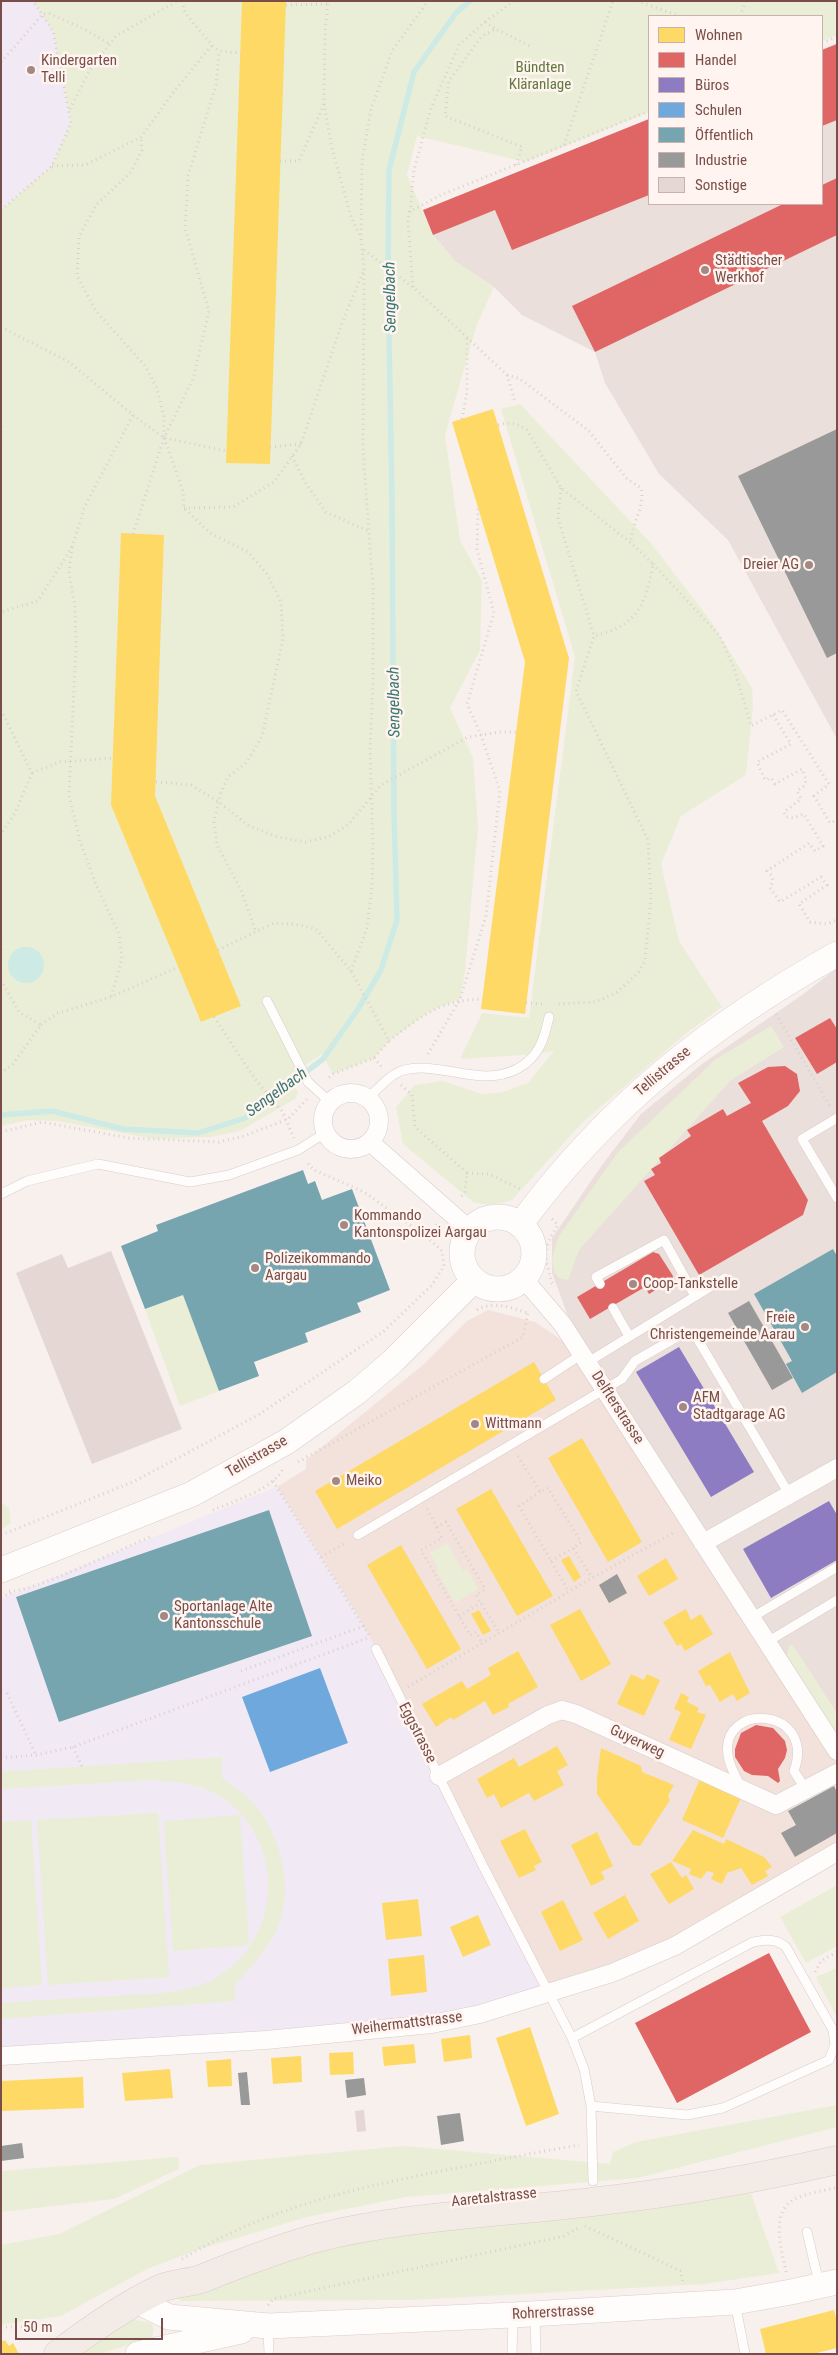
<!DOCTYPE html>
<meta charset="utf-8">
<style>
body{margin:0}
#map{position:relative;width:838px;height:2355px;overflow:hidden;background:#f8f0ec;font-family:"Roboto Condensed",sans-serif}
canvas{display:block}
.frame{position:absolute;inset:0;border:2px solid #794e4a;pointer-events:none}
.legend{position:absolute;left:648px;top:15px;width:175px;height:190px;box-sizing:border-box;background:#fff4ef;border:1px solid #c9b2ad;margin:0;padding:6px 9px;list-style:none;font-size:15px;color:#794e4a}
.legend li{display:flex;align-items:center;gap:10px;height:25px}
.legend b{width:25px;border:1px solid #c9b2ad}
.scale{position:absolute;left:15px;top:2318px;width:148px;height:22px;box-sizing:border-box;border:2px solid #794e4a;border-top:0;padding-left:6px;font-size:15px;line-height:18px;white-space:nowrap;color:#794e4a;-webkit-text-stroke:4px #fff4ef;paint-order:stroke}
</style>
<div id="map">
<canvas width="838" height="2355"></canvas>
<div class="frame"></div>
<ul class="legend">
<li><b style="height:14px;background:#ffd966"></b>Wohnen</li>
<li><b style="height:14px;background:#e06666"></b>Handel</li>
<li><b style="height:14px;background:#8e7cc3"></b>Büros</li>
<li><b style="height:14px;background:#6fa8dc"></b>Schulen</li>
<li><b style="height:14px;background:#76a5af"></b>Öffentlich</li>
<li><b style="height:14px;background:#999"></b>Industrie</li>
<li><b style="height:14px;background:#e5d7d4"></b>Sonstige</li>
</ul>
<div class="scale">50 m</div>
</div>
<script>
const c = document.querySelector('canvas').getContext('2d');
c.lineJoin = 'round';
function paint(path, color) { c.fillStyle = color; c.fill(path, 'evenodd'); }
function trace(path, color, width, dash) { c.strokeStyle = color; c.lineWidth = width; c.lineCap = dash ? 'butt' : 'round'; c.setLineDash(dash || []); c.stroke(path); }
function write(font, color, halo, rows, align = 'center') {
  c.font = font + ' "Roboto Condensed",sans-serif'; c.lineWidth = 5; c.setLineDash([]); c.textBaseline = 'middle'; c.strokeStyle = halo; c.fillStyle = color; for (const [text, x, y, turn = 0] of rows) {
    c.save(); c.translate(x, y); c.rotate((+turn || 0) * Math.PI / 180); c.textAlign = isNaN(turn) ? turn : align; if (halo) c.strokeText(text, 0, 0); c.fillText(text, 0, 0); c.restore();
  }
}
paint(new Path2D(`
 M488,1310L535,1322L582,1354L837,1751V1852L692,1935L548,1993L376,1649L360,1619L277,1487L306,1469V1460L423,1365L467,1321Z`), '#f2e2db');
paint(new Path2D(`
 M837,43V739L728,540L659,474L605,383L595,352L522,315L494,287L456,262L433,235L423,210L649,119V204H822V49Z
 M837,968V1751L582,1354L552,1273V1238L602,1165L641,1114L702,1064L802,995Z`), '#eadfdb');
paint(new Path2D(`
 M1,1H33L53,31L71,123L52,166L1,210Z
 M277,1487L360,1619L376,1649L548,1993L480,2014L1,2056V1599Z`), '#f1e9f4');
paint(new Path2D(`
 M33,1H837V35L822,41V16H649V112L526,162L417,136L407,175L433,235L456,262L494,287L477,324L445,435L460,540L482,581L480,650L450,708L473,758L478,826L465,971L460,999L430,1011L389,1041L374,1058L333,1074L322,1054L287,1077L298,1092L295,1099L240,1131L211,1137L156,1139L56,1121L28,1120L1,1126V210L52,166L71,123L53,31Z
 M520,404L650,542L710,620L752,688L753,706L746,775L681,816L661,864L679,941L722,1007L684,1035L582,1123L512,1200C498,1205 488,1206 473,1202L403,1144L396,1107L415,1085L443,1081L482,1094L503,1092L528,1083L554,1051L537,1054L460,1059L482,1013L529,1018L575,657L501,409Z
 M771,1026L784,1047L730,1081L579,1250L568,1280L559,1278L554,1272L552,1258L559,1236L618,1152L716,1059Z
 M183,1295L219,1391L180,1406L145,1309Z
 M1,1503L9,1508L11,1523L1,1530Z
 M447,1543L463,1571L467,1569L478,1589L455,1603L436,1570L438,1568L430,1553Z
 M792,1644L837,1713V1735L787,1656L789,1647Z
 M222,1757V1778C235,1788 250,1797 260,1811C281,1841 293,1888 279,1924C269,1948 252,1967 234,1986L236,2001L1,2019V2003C38,2000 74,1998 111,1996C144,1994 184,1995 214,1979C247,1960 265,1930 268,1893C270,1871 265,1851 254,1832C219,1772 159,1779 99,1783C67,1785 34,1787 1,1789V1772Z
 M158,1813L169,1977L48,1985L37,1820Z
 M240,1815L249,1945L173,1951L164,1821Z
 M31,1820L42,1985L1,1988V1822Z
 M837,1885V1946L806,1963L780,1917Z
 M837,1968V2018L816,1977Z
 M837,2105V2127L638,2178L406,2197L307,2217L197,2250L147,2269L61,2316L1,2325V2245L59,2234L200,2165L403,2146L610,2164L613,2152L636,2142Z
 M178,2157L179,2169L114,2199L1,2212V2171Z
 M749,2188L779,2273L705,2284L413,2300L180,2301L178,2296L325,2246Z
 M131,2319L151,2323L154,2329L152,2337L100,2354H78Z`), '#eaeed7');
paint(new Path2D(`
 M8 965a18 18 0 1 1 36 0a18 18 0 1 1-36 0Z`), '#cdeae5');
paint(new Path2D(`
 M242,1H286L270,464L226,463Z
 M493,409L569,658L525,1014L481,1009L525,662L452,422Z
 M121,533L164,535L155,796L241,1006L201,1022L111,805Z
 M534,1362L556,1400L337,1529L315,1491Z
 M582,1438L642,1542L608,1562L548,1458Z
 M491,1489L553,1596L517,1616L456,1509Z
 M401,1545L461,1649L427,1669L367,1565Z
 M569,1556L581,1577L574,1582L561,1560Z
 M666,1558L678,1579L649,1596L637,1576Z
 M580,1609L611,1664L581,1681L550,1625Z
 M686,1609L691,1620L701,1614L713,1634L685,1651L681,1644L677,1646L663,1622Z
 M479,1610L491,1631L483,1635L471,1614Z
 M518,1651L538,1687L508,1704L509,1707L493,1715L485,1701L453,1720L451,1717L436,1727L422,1704L462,1681L467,1689L491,1675L488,1668Z
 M730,1652L750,1693L737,1701L733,1694L720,1702L710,1685L706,1686L698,1671Z
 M631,1674L644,1680L647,1674L660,1680L644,1716L617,1704Z
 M681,1693L689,1697L687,1702L699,1708L697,1712L706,1715L691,1749L669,1740L681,1712L674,1709Z
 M557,1746L568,1765L557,1771L564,1785L534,1801L529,1793L501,1808L494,1794L487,1798L477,1779L514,1758L519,1767Z
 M601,1748L641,1766L642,1772L674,1785L668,1796L670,1800L640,1846L633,1845L597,1794V1777Z
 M700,1779L741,1798L723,1838L682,1820Z
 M525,1829L542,1862L534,1866L536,1870L519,1878L500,1841Z
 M693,1830L724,1844L726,1839L764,1857L772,1867L765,1871L768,1876L752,1885L741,1868L727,1873L722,1884L711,1879L714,1873L707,1871L701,1879L689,1874L691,1869L672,1861Z
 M597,1832L613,1866L601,1872L605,1879L591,1886L571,1845Z
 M671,1862L682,1878L686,1875L694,1889L669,1904L650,1874Z
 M625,1895L639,1921L608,1939L593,1913Z
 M418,1899L422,1936L386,1940L382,1903Z
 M563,1900L583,1940L560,1951L541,1912Z
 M478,1915L491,1945L463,1957L450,1927Z
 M424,1955L427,1992L391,1996L388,1959Z
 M530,2027L559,2114L526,2126L496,2038Z
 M470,2035L472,2058L444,2062L441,2039Z
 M414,2044L416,2063L384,2066L382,2047Z
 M353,2052L354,2074L330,2075L329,2053Z
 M301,2056L302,2082L273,2084L271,2058Z
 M231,2059L232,2086L208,2087L206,2061Z
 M170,2069L173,2098L125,2101L122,2073Z
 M83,2077L84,2108L1,2111V2081Z
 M834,2310L837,2321V2348L813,2354H766L760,2329Z
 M5,2340L9,2346L13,2343L19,2354H1V2342Z`), '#ffd966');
paint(new Path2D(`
 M837,44V120L822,126V50Z
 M649,119V195L512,250L495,210L433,235L423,210Z
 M837,178V235L595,352L572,306L783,204H822V185Z
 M830,1018L837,1029V1062L817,1074L795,1038Z
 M785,1066L797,1074L800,1091L788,1106L762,1121L808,1200L803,1215L699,1275L644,1181L655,1175L651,1169L661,1163L659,1158L691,1136L687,1130L723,1109L727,1116L751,1103L738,1083L768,1067Z
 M653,1252L659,1254L673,1276L672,1280L649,1294L645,1287L590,1319L577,1297Z
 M756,1725L773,1728L785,1741L787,1750L785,1758L778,1769L780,1781L778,1783L768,1776L752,1775L744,1771L735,1757V1749L741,1733Z
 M769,1953L811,2032L677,2103L635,2023Z`), '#e06666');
paint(new Path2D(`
 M679,1347L754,1472L711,1497L636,1372Z
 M829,1501L837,1515V1560L771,1598L743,1549Z`), '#8e7cc3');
paint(new Path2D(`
 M320,1668L348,1743L270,1772L242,1697Z`), '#6fa8dc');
paint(new Path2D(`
 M303,1170L308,1184L315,1181L322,1200L352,1189L390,1290L357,1303L361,1312L305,1333L308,1342L254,1362L259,1376L219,1391L183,1295L145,1309L121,1246L158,1231L156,1225Z
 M833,1249L837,1256V1372L802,1393L786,1364L792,1361L754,1294Z
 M269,1510L312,1636L59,1722L16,1597Z`), '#76a5af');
paint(new Path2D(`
 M837,429V653L827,658L738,476Z
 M749,1301L793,1378L772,1390L728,1313Z
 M617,1574L627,1593L609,1603L599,1585Z
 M834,1786L837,1792V1833L795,1857L781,1833L796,1825L788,1811Z
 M247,2072L250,2105H241L238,2073Z
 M364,2078L366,2095L347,2098L345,2080Z
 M460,2113L464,2141L441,2145L437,2116Z
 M22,2143L24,2158L1,2161V2146Z`), '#999');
trace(new Path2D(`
 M1,1115L52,1111L123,1129L198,1133L245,1118L323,1059L358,1009L381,970L397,920L394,812L392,502L388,277L389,170L414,72L456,13L470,1`), '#cdeae5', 5.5);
paint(new Path2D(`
 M111,1251L182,1429L92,1464L16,1273L62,1254L68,1268Z
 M364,2110L366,2131L357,2132L355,2111Z`), '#e5d7d4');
const lane = new Path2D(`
 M267,1001L308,1082L330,1102
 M368,1098C379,1088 390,1074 404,1070C442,1061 480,1088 517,1069C539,1057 544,1040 549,1017
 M837,1118L802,1139L837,1198
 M1,1194L27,1181L98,1164L190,1182L229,1175L298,1150L325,1133
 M600,1284L596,1277L664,1240L695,1296
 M613,1308L629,1336
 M588,1362L725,1278
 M544,1379L582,1354
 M358,1535L622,1379L635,1361L684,1333H691L697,1338L789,1494
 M751,1618L837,1567
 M767,1642L837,1600
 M376,1649L483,1866L572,2038L584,2069L591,2106L593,2181
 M741,1787C736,1777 729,1766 728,1755C720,1701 817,1707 794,1771L806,1790
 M572,2038L753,1942C766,1940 776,1938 786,1947L833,2030L835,2045L829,2060L723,2108L687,2115L591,2106
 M807,2232L819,2283
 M735,2302L745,2354
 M535,2314L536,2354
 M268,2327L269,2354
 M512,2354L513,2316`);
const street = new Path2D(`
 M323 1121a28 28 0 1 1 56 0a28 28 0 1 1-56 0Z
 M370,1142L470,1230
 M523,1278L563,1325L837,1751
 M703,1543L837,1468
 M439,1776L548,1715L562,1710L576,1714L776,1805L837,1773
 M1,2056L266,2040L432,2024L480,2014L612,1973L675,1946L837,1852`);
const secondary = new Path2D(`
 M462 1253a36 36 0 1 1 72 0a36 36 0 1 1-72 0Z
 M520,1225C606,1107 710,1025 837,954
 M1,1570L192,1494L286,1442L357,1392L392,1362L474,1280
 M137,2301L169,2317L268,2326L513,2315L735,2302L791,2292L837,2282
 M138,2354L241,2331`);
const primary = new Path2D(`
 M58,2354C90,2330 125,2305 162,2288C174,2283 189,2283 201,2279C238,2264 275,2250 313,2239C406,2215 504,2213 600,2201C680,2192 758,2178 837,2160`);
trace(lane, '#d7ccc9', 10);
trace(street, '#d7ccc9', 19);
trace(secondary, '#d9cdca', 26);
trace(primary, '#daccc9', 29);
trace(new Path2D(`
 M182,1L185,13L212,45L219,51L241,53
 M637,1L680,16
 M328,4L325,31L324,103L331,144L351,217L360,236
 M286,5L328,4L330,1
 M740,16L746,1
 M485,22L496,29
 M822,43L837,37
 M1,62L43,14L48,13L84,29L110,44
 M70,109L90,70L116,36L177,1
 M564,145L613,1
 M280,161H299L324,104
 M516,165L522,147L445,116L449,81L482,36L496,29L532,47
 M52,166L85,165L141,137L176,89L212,45
 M1,210L52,166L71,123L53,31L33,1
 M410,212L414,170L431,108L459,45L485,22L514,1
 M364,250L413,287L507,375L515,402
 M413,287L408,223L409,212L441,195L649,111
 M1,327L69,362L133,415L85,506L72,547L38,601L1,612
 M507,375L520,379L589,431L627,479L641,488C646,506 631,524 631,543
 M133,415L164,438V417L157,389L146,367L96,311L77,276L79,237L96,205L131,172L142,150L141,137
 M462,419L467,392V338
 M498,425C510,422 517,423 527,430L561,488L631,543L653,564C646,605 637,626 594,636L576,691L648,840L651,898L645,960L639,972L616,993L595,1002L557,1004
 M1,426V449
 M164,438L183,491L184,508L210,533L248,552L267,574L281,602L283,639L262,736L247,762L228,777L220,795L214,822L217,845L241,890L256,932
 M165,438L227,451
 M270,447L301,444
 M292,456L305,482L326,512L370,532
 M561,488L558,518L594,636
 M184,508L233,507L274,482L301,444L342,323L363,272
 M133,534L164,438L193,379L209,311L185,228L188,176L216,85L219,51
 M72,547L69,573L75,606L76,644L69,795L80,841L95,882L119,934L122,959L111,997
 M653,564L720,636L734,668L751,726L782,710L829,784L814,796L830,823L837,820
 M1,710L32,773L15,813L1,834
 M773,715L791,744L757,762L765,780L771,778L775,784L802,769L806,779L805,785L797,791L801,799L784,812L786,817L793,818L804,814L823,846L815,851L809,843L767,871L772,876L773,881L770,888L780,902L821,877L827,885L799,904L810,922L827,924L837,920
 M32,773L60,762L113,758
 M156,782L191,785L219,802L249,826L278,837L306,842L330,836L348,825L381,785L468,737L500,732H516
 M1,939V955
 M218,950L274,923L300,925L316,929L351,971L389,1041L374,1058L333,1074L326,1080
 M351,971L367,928L372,888L373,845L370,750L373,683V588L363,451L364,269L361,237L362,161L371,109L392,51L428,1
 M1,980L19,1012L41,1025L13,1064L1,1073
 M526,1003L543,1004
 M776,1014L830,1106
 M214,1017L255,1079L282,1111L294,1138
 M41,1025L58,1013L111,997L178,967
 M389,1041C422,1016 439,1000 483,999
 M428,1054L460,999L486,916L500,791L481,735L467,704L494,613L477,549L478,508
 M374,1058L382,1067
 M401,1085L412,1095L415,1127L467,1173L465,1192L460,1198
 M1,1132L42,1122L129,1138L219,1142L244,1136L288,1119L308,1098
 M467,1173L489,1174L520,1189
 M552,1219L558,1225C542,1250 544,1254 552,1283
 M427,1237L437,1224
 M477,1310C495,1300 510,1308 528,1313
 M518,1456L540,1492L548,1488L581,1542L573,1548L592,1578
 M298,1462L523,1337L528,1313
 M273,1481L370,1637
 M540,1492L519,1506L569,1592
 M427,1509L437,1527L446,1522L485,1589L476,1595L500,1634
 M213,1510C232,1502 276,1488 283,1468
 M437,1527L442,1538L421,1550L470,1635L476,1632L483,1644
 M1,1535L135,1481L258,1415L383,1332L432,1285L444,1266L442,1251L427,1237L364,1192L314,1170L306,1161
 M321,1557L347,1542
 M551,1561L573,1548
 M9,1591C29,1594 125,1547 150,1537
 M1,1597L15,1592
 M459,1616L481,1603
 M241,1671L364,1626
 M408,1687L592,1578L675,1532
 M7,1693L36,1755
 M73,1747L82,1767
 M1,1758L36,1755L73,1747L368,1638
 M815,1972L821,1961L837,1952
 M585,2226L681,2271L683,2284
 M182,2259C265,2209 347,2190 441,2171C487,2162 533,2153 579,2145
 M786,2272C782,2251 769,2212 795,2199C806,2193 824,2191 837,2187
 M268,2305L273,2299L564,2236L578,2228
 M1,2327H56`), '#dbd0ce', 3, [1, 4]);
trace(lane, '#fefdfc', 9);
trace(street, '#fefdfc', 18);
trace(secondary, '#fefdfc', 25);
trace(primary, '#f3ebe6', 28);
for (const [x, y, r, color] of [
 [31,70,5,"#a58783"],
 [705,270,5,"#a58783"],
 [809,565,5,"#a58783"],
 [344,1225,5,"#a58783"],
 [255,1268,5,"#a58783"],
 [633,1284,5,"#a58783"],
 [805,1327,5,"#a58783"],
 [683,1407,5,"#a58783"],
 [475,1424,5,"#a58783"],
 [336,1481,5,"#a58783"],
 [164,1616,5,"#a58783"]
]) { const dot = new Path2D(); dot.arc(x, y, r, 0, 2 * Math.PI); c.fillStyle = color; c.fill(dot); trace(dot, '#fff4ef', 2); }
write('15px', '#794e4a', '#fff4ef', [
 ["Kindergarten",41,61],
 ["Telli",41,78],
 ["Städtischer",715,261],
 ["Werkhof",715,278],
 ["Dreier AG",799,565,"right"],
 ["Kommando",354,1216],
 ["Kantonspolizei Aargau",354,1233],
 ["Polizeikommando",265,1259],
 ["Aargau",265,1276],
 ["Coop-Tankstelle",643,1284],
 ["Freie",795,1318,"right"],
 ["Christengemeinde Aarau",795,1335,"right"],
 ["AFM",693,1398],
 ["Stadtgarage AG",693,1415],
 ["Wittmann",485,1424],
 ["Meiko",346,1481],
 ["Sportanlage Alte",174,1607],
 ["Kantonsschule",174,1624]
], 'left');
write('15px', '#5f793e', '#fff4ef', [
 ["Bündten",540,68],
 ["Kläranlage",540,85]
]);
write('15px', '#794e4a', '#fff4ef', [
 ["Tellistrasse",663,1072,-40],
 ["Delfterstrasse",617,1408,57],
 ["Tellistrasse",257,1457,-30],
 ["Eggstrasse",417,1733,63],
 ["Guyerweg",637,1742,25],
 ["Weihermattstrasse",407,2024,-7],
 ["Aaretalstrasse",494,2198,-6],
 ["Rohrerstrasse",553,2313,-3]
]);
write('italic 16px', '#3a7771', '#fff4ef', [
 ["Sengelbach",391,297,-91],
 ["Sengelbach",395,702,-91],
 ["Sengelbach",277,1093,-36]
]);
</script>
